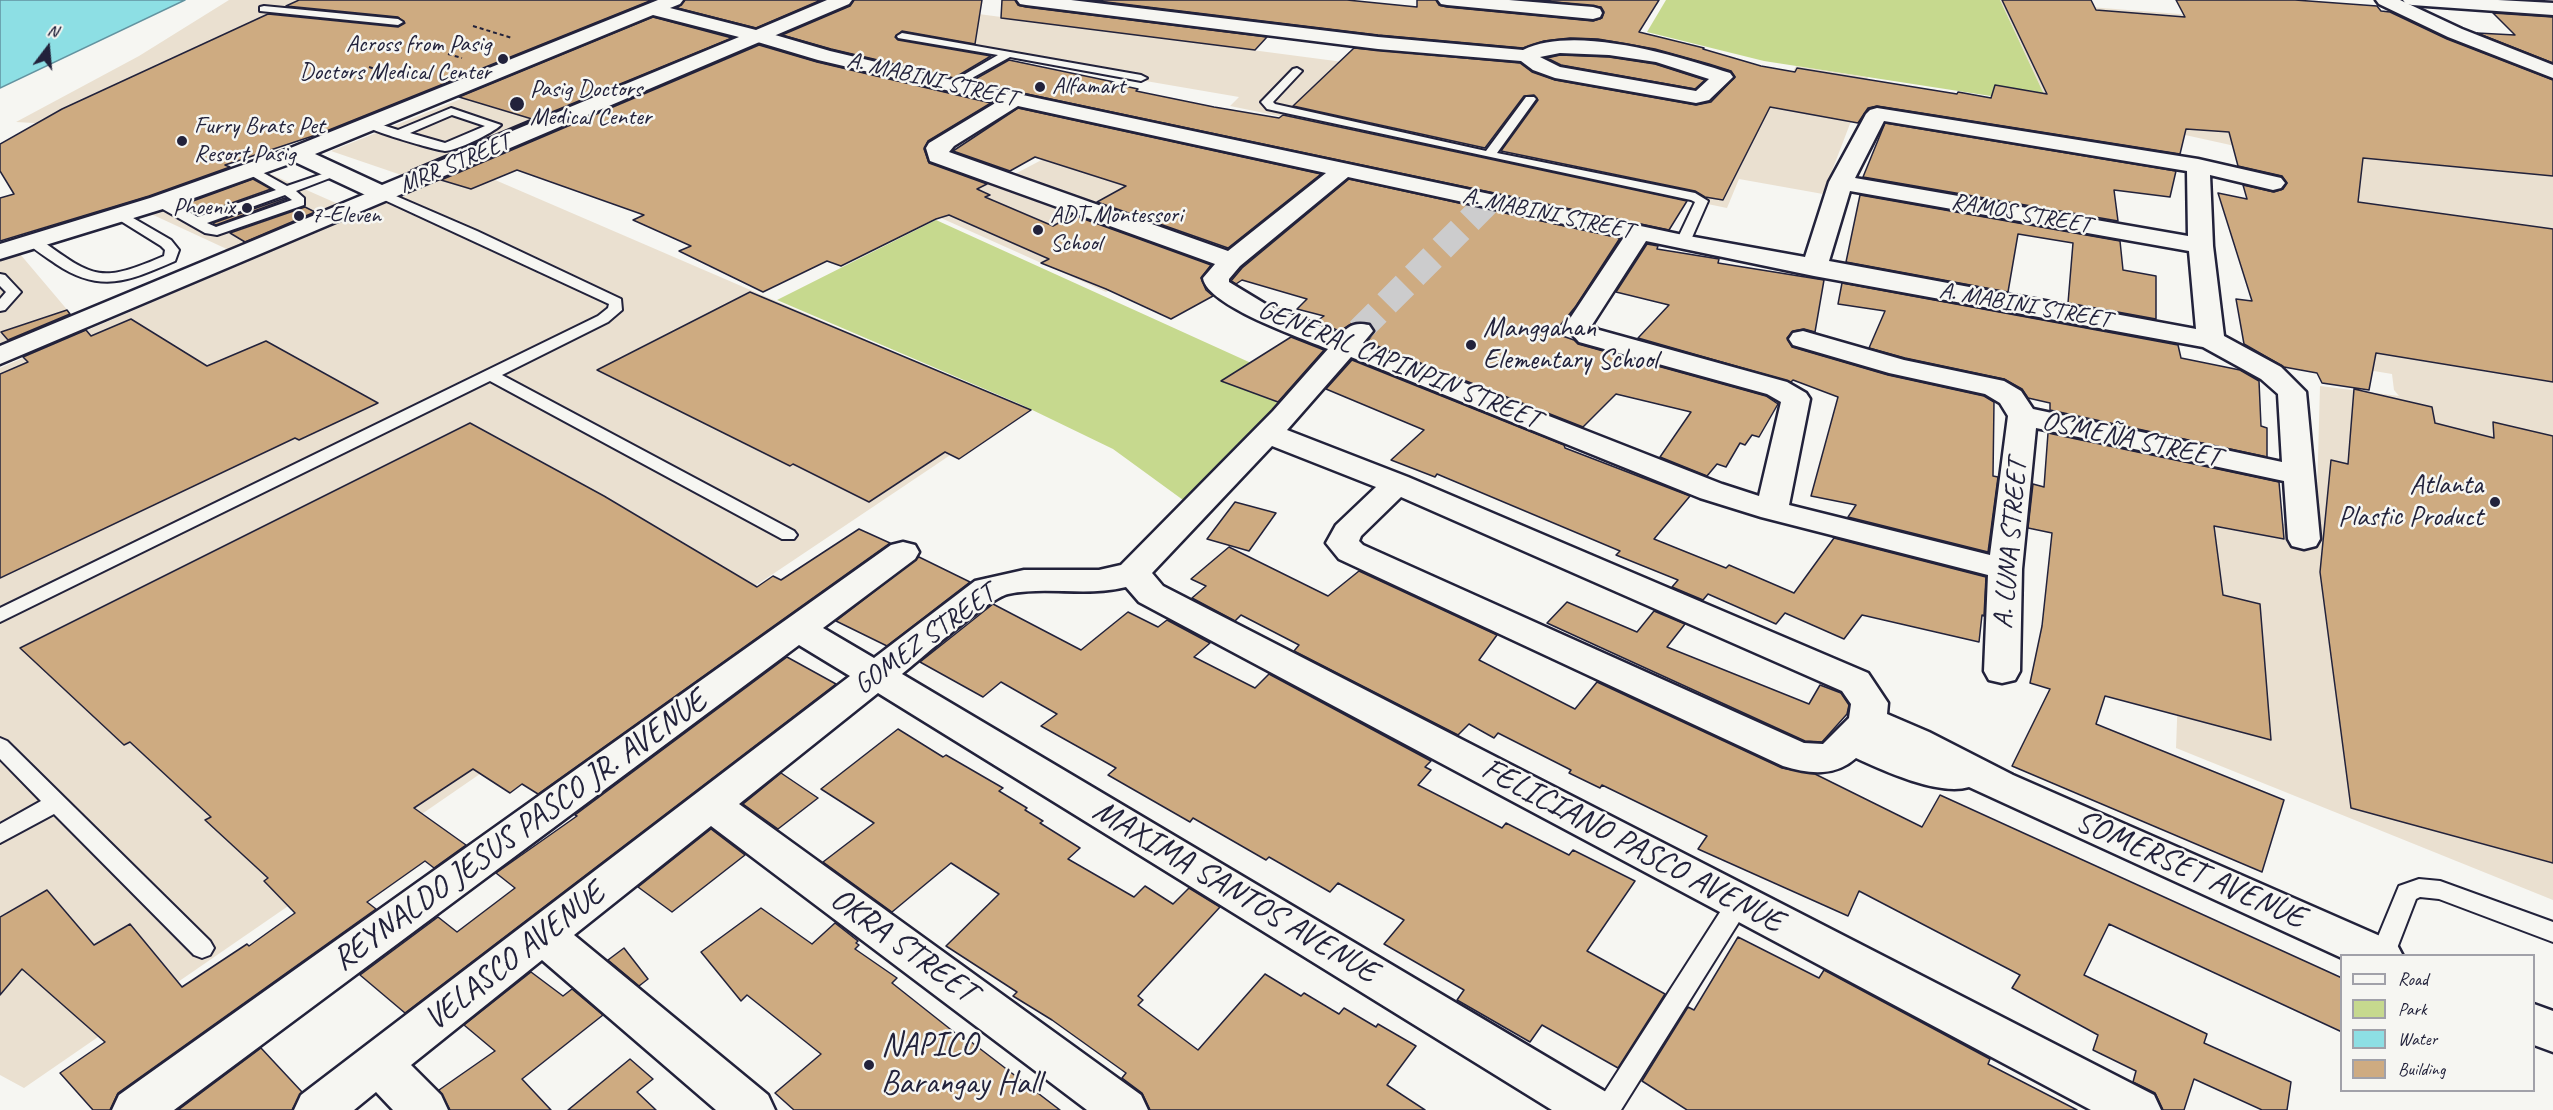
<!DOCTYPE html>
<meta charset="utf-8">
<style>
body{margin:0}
#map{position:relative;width:2553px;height:1110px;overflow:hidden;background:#f6f6f2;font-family:Caveat,sans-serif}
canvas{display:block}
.legend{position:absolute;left:2340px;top:954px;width:195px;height:138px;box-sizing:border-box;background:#f6f6f2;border:2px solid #a1a1a9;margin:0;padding:8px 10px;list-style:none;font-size:18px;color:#22223b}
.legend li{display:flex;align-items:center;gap:12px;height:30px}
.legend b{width:30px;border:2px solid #a1a1a9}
.north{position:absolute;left:18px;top:18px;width:60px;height:60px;-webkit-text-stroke:4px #f6f6f2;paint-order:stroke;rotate:16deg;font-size:16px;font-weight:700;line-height:24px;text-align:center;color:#22223b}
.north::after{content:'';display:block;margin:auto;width:21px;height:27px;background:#22223b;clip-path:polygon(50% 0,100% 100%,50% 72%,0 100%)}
</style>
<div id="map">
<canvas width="2553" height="1110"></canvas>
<ul class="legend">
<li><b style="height:8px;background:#f6f6f2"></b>Road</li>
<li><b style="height:16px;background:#c6d98e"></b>Park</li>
<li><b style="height:16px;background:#8ddfe4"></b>Water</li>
<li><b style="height:16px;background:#ceab81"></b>Building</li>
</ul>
<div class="north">N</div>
</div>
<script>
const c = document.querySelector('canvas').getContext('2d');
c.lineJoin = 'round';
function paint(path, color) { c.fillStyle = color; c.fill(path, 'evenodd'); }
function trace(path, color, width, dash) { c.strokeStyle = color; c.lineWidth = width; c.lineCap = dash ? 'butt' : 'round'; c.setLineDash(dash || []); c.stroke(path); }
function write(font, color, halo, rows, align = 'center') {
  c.font = font + ' Caveat,sans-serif'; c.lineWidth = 5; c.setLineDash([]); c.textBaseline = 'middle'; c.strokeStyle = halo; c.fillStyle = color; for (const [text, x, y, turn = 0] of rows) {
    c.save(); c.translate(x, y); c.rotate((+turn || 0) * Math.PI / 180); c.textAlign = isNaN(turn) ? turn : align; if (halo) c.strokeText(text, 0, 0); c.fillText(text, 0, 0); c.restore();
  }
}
paint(new Path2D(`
 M229,0H491L121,128L16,122L139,56Z
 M2000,0L2435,34L2553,81V900L2176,748L2185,501L2316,531L2320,386L2399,396L2394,390L2392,374L2344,366L2284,151L2235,146L2049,105Z
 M910,5L1533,87L1687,115L1695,101L1714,105L1777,100L1796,66L1868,77L1823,194L1739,179L1727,208L1230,106L1239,97L889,37Z
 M613,38L692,57L413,179L331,151Z
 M1070,145L1228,187L1159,228L1013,175Z
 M465,167L1022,407L673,641L24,1088L0,1075V368Z
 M268,173L345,207L231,251L149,213Z
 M974,178L1173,254L1106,292L912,205Z
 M20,254L75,319L0,350V260Z`), '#eae0d0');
paint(new Path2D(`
 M1666,0H2000L2049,105L1764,61L1647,32Z
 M936,220L1304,387L1194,508L1113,449L1022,405L777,300Z`), '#c6d98e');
const water = new Path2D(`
 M0,0H185L0,88Z`);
paint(water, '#8ddfe4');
trace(water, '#6293a0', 1.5);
paint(new Path2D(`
 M2435,21L2553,65V91L2422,40L2417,32L2422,24Z`), '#8ddfe4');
const building = new Path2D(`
 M299,0H652L319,134L225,165L230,167L149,196L0,241V198L14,194L0,171V144L62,109L268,14L398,27L405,23L398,17L286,6Z
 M685,0H821L756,28L677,8Z
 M854,0H982L975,44L902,31L895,37L898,40L991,56L954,78L831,49L782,35L850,6Z
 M1002,0H1015L1018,5L1026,7L1267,37L1255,50L1001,18Z
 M1090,0H1347L1417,7V0H1436L1439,5L1447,7L1593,21L1602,18L1604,12L1601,7L1536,0H1659L1639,32L1704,48L1703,49L1761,66L1795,72L1797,68L1957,94L1958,92L1991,98L1995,85L2047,94L2002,0H2091L2096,10L2185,17L2176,0H2295L2377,6L2381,11L2390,12L2447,39L2553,80V176L2363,158L2358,202L2553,229V382L2376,353L2369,390L2322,383L2317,373L2284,367L2244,344L2236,299L2252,301L2218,193L2247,199L2243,185L2274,192L2283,189L2287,183L2282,176L2238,166L2229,132L2186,129L2180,154L1877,106L1868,108L1858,123L1770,107L1723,200L1705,197L1695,191L1501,151L1538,100L1534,95L1524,96L1485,148L1293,106L1354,48L1520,63L1532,72L1555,80L1696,105L1711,102L1735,77L1731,71L1709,64L1655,49L1598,39L1570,38L1544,41L1523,48L1378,35Z
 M2493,13L2553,17V63L2477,33L2515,35Z
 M653,17L732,38L411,170L532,119L459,97Z
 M759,45L817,62L991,103L928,141L924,149L929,163L987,184L977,189L990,195L985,197L1053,226L1073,215L1211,265L1201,278L1206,290L1213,296L1171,319L1106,289L1041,263L1049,259L949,215L936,219L841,266L827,261L763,292L679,251L691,246L633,220L644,215L517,170L471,189L441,180Z
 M1560,55L1609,57L1655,64L1705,80L1695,89L1561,65L1547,58Z
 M1009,60L1114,82L1111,83L1138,89L1136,91L1214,107L1279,118L1283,115L1687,201L1669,230L970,82Z
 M1018,108L1321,174L1228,248L1097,202L1126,186L1035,157L1010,171L953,151Z
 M1885,123L2176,171L2170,197L2114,190L2118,221L1863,177Z
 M253,179L271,189L198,215L182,205Z
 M1349,179L1620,238L1576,306L1554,333L1574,340L1578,344L1766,396L1778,404L1759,437L1752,435L1745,445L1740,443L1726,467L1717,464L1707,476L1660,457L1691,412L1616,394L1583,427L1367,342L1375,331L1369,323H1353L1340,331L1315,322L1324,316L1297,309L1307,299L1242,280L1236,284L1231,281L1242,268Z
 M1860,195L2120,241L2123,270L2156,276V319L2068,303L2073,243L2018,234L2008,292L1846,262Z
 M285,198L287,199L216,225L213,223Z
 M305,207L315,212L245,242L230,233Z
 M1647,244L1658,246L1657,249L1719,259L1718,263L1824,280L1815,332L1804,329L1793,331L1787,338L1792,347L1888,375L1984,396L1994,402L1993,476L1998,477L1988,552L1848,517L1856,505L1811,496L1838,397L1793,380L1791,382L1638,338L1669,305L1616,292Z
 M1842,283L2178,345L2181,358L2240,370L2259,381L2261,426L2267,428V457L2050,410V403L2028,398L2022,389L2004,379L1905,358L1869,348L1885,311L1838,304Z
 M750,292L1031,410L959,459L945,452L869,502L793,464L790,466L597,370Z
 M67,310L70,314L8,340L1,332Z
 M131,319L207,366L266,341L378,403L299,440L295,438L0,578V374L28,362L23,357L86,330L91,336Z
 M1291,337L1324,350L1278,402L1221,381Z
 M1352,360L1564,445L1565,448L1690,496L1654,539L1726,568L1729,565L1794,593L1834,538L1986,577L1984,616L1982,615L1979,642L1862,615L1844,639L1785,613L1776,624L1708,594L1703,600L1672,587L1678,580L1616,555L1620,551L1437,474L1435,477L1391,460L1424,430L1326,389Z
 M2354,389L2432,407L2435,423L2494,438L2493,422L2553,436V863L2351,808L2320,572L2331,460L2348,464Z
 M470,423L604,496L757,587L773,576L781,580L859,529L890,543L538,794L522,784L510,793L473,769L414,808L466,845L434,868L425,861L367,902L376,909L118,1093L110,1110H93L60,1073L105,1042L22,969L0,995V917L47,890L94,945L130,924L182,987L247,944L249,946L295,913L264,881L268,878L205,820L211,817L130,742L124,745L20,648Z
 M2048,433L2279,482L2284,539L2214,526L2223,595L2260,604L2271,740L2105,696L2096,724L2284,800L2262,872L2012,766L2050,689L2030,683L2042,626L2052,533L2028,528L2033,484L2044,487Z
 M1235,502L1276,513L1249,551L1207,539Z
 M1229,547L1328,596L1359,571L1497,635L1479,660L1575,709L1597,682L1782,768L1815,774L1922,827L1940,795L2342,978V1032L2109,924L2084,975L2207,1034L2204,1043L2291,1082L2287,1110H2262L2194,1079L2184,1110H2163L2155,1093L2133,1082L2136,1071L2093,1050L2098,1035L2012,988L2020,975L1859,891L1848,916L1698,849L1707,836L1602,785L1600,788L1569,773L1571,770L1498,733L1494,738L1469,724L1458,735L1294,651L1299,645L1241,615L1235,621L1192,598L1206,586L1191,579Z
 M919,557L970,582L887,646L836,621Z
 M1567,602L1637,632L1654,611L1685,624L1667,647L1809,704L1820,685L1841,693L1849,705L1847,714L1822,742L1805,741L1547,623Z
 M993,604L1081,650L1128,612L1158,627L1167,620L1210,643L1194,657L1255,688L1269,674L1431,761L1425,767L1431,770L1418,785L1502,828L1506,823L1569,855L1573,850L1635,881L1587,951L1665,994L1618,1068L1542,1025L1530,1042L1457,1000L1464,990L1384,944L1404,920L1338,883L1330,892L1269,857L1266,860L1193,818L1190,822L1108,775L1116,768L1041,726L1057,714L1001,682L983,697L920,662Z
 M787,657L836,684L405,1013L360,975L438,917L457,932L515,888L496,873L577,816L575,815Z
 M898,729L943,757L946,755L1003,788L999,791L1027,808L1025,810L1043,821L1040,823L1080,848L1068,859L1134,897L1145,886L1173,904L1189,888L1220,907L1138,996L1143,1000L1138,1005L1198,1050L1265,974L1301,996L1304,993L1339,1014L1344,1008L1376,1027L1378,1024L1416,1046L1387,1085L1425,1110H1150L1142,1093L1122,1078L1126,1073L1052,1020L1013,996L1017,992L946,946L999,894L951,863L892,912L823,862L874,823L821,789Z
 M781,773L818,798L778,829L743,804Z
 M711,829L745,855L672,912L638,887Z
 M761,908L812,944L835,923L858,941L856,943L859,945L855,949L897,978L892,983L964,1040L966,1038L1060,1110H794L775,1093L821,1054L747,995L741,1001L701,952Z
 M1738,937L1819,978L1824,970L1990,1059L1988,1064L2077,1110H1687L1642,1081L1688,1007L1694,1010Z
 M624,948L648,979L639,986L608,960Z
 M531,972L563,996L572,989L603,1015L522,1079L551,1110H450L439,1090L495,1051L464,1025Z
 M261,1048L302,1092L292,1110H178Z
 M630,1059L653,1079L637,1092L656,1110H568Z`);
paint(building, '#ceab81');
trace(building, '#22223b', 1.5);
trace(new Path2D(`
 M1359,331L1489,201`), '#cccccd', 26, [26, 13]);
const lane = new Path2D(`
 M264,6L398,19L403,22L398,25L260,11V7Z
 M902,33L1141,75L1147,78L1141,81L1010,57L952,89L948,88V84L998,55L898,38L897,36Z
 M1297,68L1302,71L1273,102L1275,104L1486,151L1526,97H1534L1536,99L1497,153L1695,193L1708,201L1690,242L1683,246L1676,242L1695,202L1691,200L1267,109L1261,102L1263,100L1293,69Z
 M451,108L501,125C493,133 456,151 445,151C435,150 370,131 364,125L370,121L398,130ZM452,115L485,126L445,143L410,133Z
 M251,166L287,186L337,169L343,173L296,191L304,198V205L217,235L205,233L152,203L153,200C169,197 185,210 198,217L276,190L247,173L245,170L247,167ZM285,195L292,200L216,227L207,223Z
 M382,190L477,231L621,299L622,310L608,322L502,375L794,531L797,535L794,539H782L490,381L0,622V608L598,316L608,308L609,304L378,197L376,194Z
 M121,211L171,240L179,250L175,261C129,281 101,294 56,264C46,257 34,250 26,241L33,237L38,238C94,278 99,284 164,256L165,250L161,246L116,218L114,215Z
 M0,274L5,275L21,292L5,310L0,311V299L6,292L0,286Z
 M0,738L7,741L210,941L214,948L210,955L202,958L194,955L54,814L0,843V824L41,801L0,759Z
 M2419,879L2440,881L2553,922V942L2439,899L2420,897L2416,899L2394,956H2370L2399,886Z
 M1739,893L1747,895L1751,902L1747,909L1621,1110H1593L1731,895Z`);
const street = new Path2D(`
 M1017,0H1071L1378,37L1523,50C1575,24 1677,56 1730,73L1733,77L1709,100L1696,103L1555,78L1533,70L1521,61L1378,49L1026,5L1020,4ZM1560,53L1609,55L1656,62L1709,79L1696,91L1560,67L1540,57Z
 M1438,0H1509L1593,7L1600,9L1602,13L1600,17L1593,19L1447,5L1441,4Z
 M2376,0H2400L2462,29L2553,65V78L2448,37L2379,4Z
 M758,30L830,51L952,80L1683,235L1805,257L1829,182L1866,114L1870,110L1877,108L2198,159L2281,178L2285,183L2281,188L2273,190L2210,175L2213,246L2224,336L2281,367L2306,392L2320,539L2316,546L2304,549L2292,546L2288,539L2284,481L2036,428L2022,569L2020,671L2015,680L2002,683L1989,680L1984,671L1988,575L1761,517L1700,498L1351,357L1287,430L1408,477L1868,673L1888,703L1887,714L1929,732L2013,775L2396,943L2403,956H2342V958L1969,787C1939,796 1884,771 1856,758C1835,777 1809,774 1783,766L1339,559L1326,543L1336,525L1376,487L1272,446L1152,573L1163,586L2154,1095L2161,1110H2091L1139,602L1126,587C1087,597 1047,586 1008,594C989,598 921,659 902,674L1611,1095L1618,1110H1552L878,693L739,804L1141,1095L1148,1110H1087L711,826L574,935L768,1095L775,1110H716L542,960L411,1065L441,1095L448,1110H393L376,1092L354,1110H294L301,1095L850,676L799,645L174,1110H112L119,1095L891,545L903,542L915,545L919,552L915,559L823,628L874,658L975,581L1024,570H1099L1121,565L1273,411L1328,349C1302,338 1207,306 1203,278L1215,264L930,161L926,148L929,143L997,102L818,60L751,40L748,36L751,32ZM1018,106L1326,173L1228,251L949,152L954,146ZM1884,121L2187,171L2188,236L1855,178ZM1348,177L1624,237L1565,326L1579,342L1767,394L1781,402L1759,496L1722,484L1363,343L1373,331L1369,325C1355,322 1350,325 1341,334L1267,305L1229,282V279L1240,266ZM1850,191L2189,251L2196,329L1829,261ZM1646,241L1814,276L2203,347L2261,379L2278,394L2282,462L2033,409L2021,391L2004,381L1904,360L1803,331L1793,333L1789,339L1793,345L1889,373L1985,394L2000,403L2008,416L1990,555L1789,505L1810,399L1806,393L1787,382L1599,330L1592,325ZM1401,497L1842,691L1851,704L1849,718L1823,744L1804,743L1363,545L1359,541L1361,536Z
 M382,187L390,189L394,194L390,199L0,364V346Z
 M2534,1004L2553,1011V1052L2534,1045Z`);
const secondary = new Path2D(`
 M658,0H683L680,4L670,8L756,30L827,0H852L849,4L390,199L382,201L374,199L295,162L166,208L0,259V244L150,198L288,149ZM653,15L739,37L382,185L315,154Z
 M2403,0H2498L2553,3V15L2412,5L2406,4Z`);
trace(lane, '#22223b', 4);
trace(street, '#22223b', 5);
trace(secondary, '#22223b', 5);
trace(new Path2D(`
 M473,26L512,38
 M448,54L462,58
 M369,67L408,80`), '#22223b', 2, [4, 3]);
paint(lane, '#f6f6f2');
paint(street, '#f6f6f2');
paint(secondary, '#f6f6f2');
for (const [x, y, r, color] of [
 [503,59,6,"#22223b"],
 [1040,87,6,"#22223b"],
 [517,104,8,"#22223b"],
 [182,141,6,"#22223b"],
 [247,208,6,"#22223b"],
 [299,216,6,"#22223b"],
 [1038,230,6,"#22223b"],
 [1471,345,6,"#22223b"],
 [2495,502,6,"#22223b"],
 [869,1065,6,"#22223b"]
]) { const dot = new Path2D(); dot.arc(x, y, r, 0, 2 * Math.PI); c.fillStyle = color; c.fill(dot); trace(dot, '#f6f6f2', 2); }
write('24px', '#22223b', '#f6f6f2', [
 ["Across from Pasig",491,45,"right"],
 ["Doctors Medical Center",491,73,"right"],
 ["Alfamart",1052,87],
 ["Pasig Doctors",530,90],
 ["Medical Center",530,118],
 ["Furry Brats Pet",194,127],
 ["Resort Pasig",194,155],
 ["Phoenix",235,208,"right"],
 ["7-Eleven",311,216],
 ["ADT Montessori",1050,216],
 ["School",1050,244]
], 'left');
write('24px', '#22223b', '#f6f6f2', [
 ["A. MABINI STREET",932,80,13],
 ["MRR STREET",455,164,-23],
 ["A. MABINI STREET",1548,214,12],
 ["RAMOS STREET",2021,214,10],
 ["A. MABINI STREET",2025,306,10]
]);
write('28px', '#22223b', '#f6f6f2', [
 ["Manggahan",1483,329],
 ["Elementary School",1483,361],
 ["Atlanta",2483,486,"right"],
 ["Plastic Product",2483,518,"right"]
], 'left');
write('28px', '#22223b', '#f6f6f2', [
 ["GENERAL CAPINPIN STREET",1399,365,22],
 ["OSMEÑA STREET",2131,440,12],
 ["A. LUNA STREET",2011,544,-85],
 ["GOMEZ STREET",925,640,-36]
]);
write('33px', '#22223b', '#f6f6f2', [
 ["REYNALDO JESUS PASCO JR. AVENUE",520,831,-36],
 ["FELICIANO PASCO AVENUE",1632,846,28],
 ["SOMERSET AVENUE",2190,870,24],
 ["MAXIMA SANTOS AVENUE",1235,892,31],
 ["OKRA STREET",903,946,36],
 ["VELASCO AVENUE",515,957,-38]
]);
write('33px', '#22223b', '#f6f6f2', [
 ["NAPICO",881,1046],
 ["Barangay Hall",881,1084]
], 'left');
</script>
